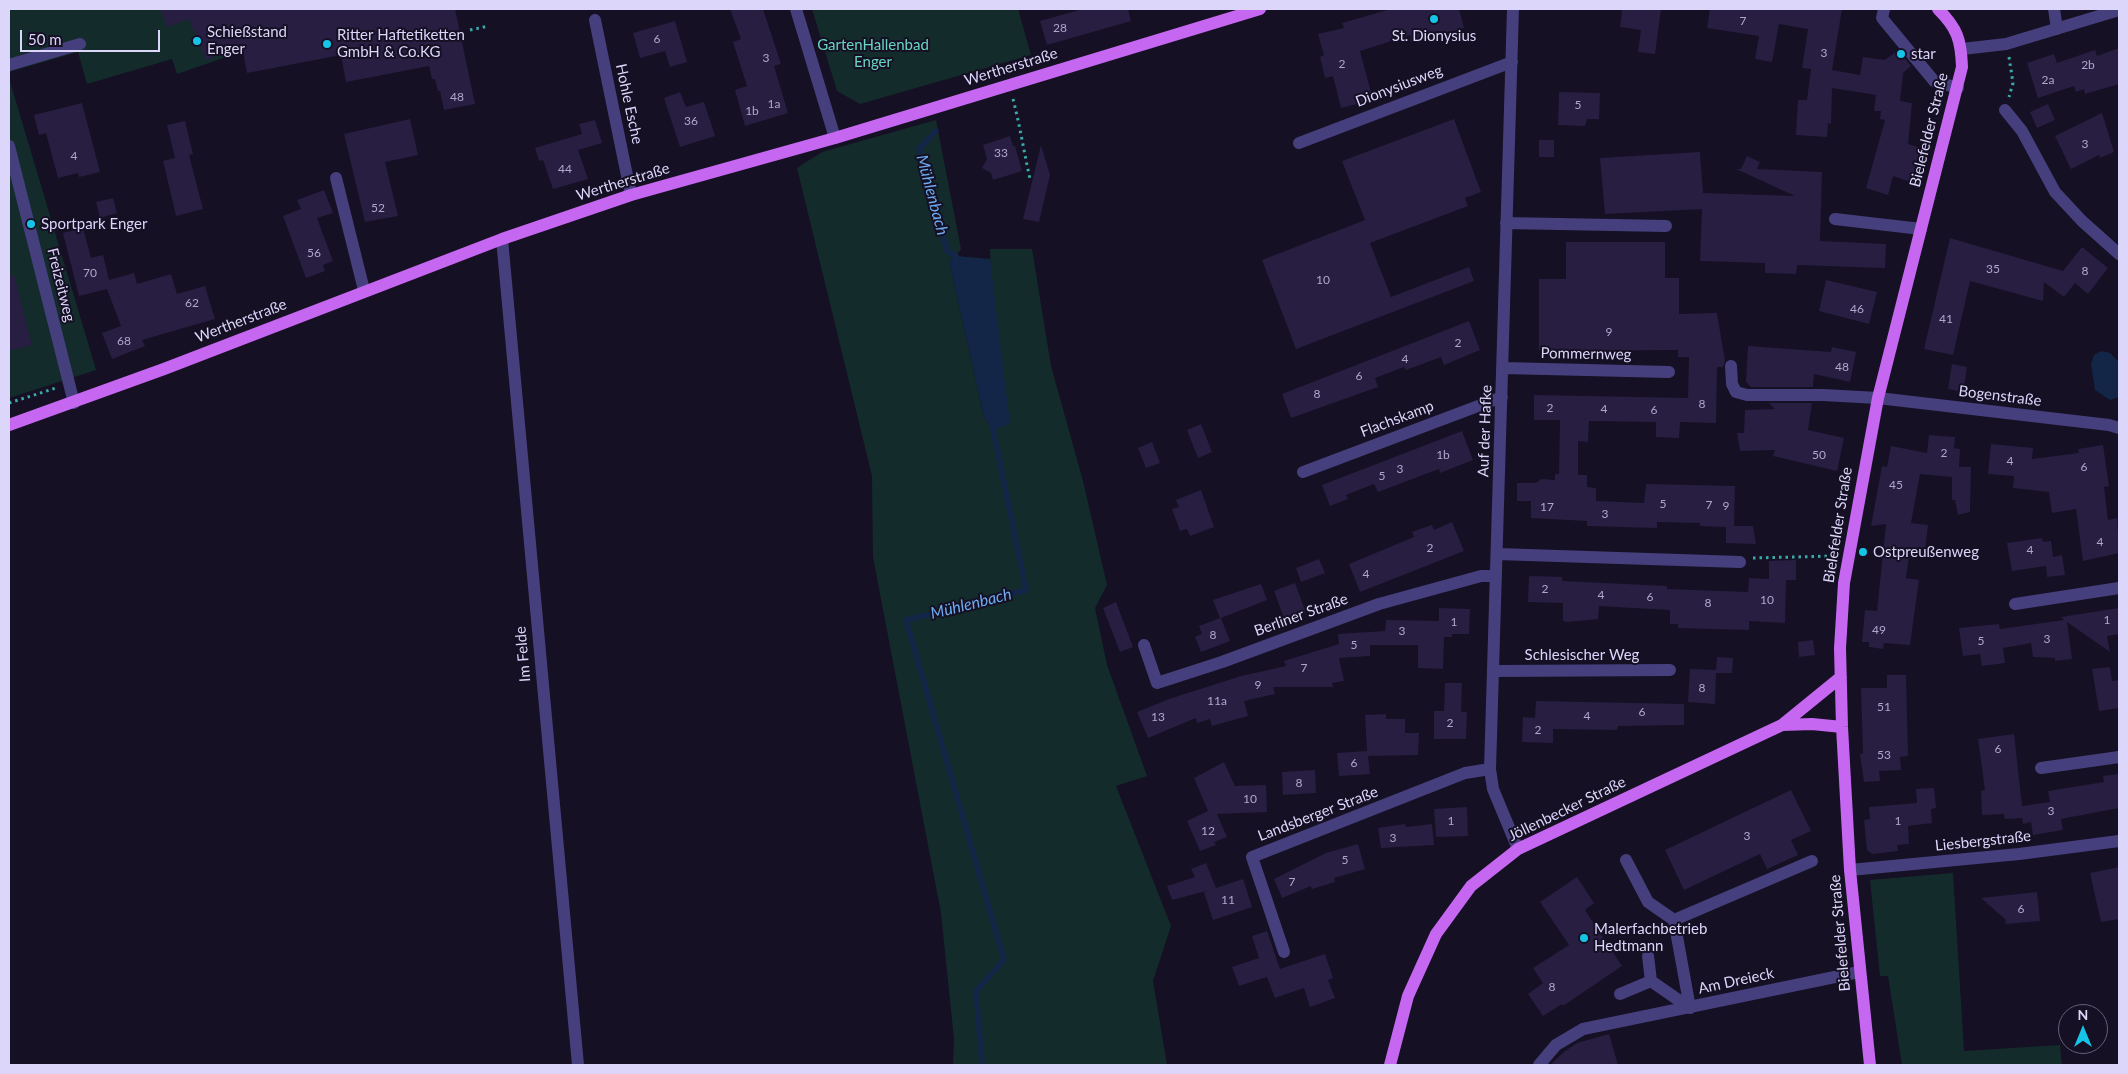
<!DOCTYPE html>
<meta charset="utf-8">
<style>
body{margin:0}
#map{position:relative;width:2128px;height:1074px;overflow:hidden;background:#151023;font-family:Lato,sans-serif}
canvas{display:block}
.frame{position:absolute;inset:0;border:10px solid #dcd6fb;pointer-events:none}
.north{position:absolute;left:2058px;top:1004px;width:50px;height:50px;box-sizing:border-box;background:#151023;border:1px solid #655f79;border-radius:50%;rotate:0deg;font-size:14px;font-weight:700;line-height:20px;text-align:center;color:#dcd6fb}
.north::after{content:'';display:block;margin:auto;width:18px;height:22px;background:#15c5e8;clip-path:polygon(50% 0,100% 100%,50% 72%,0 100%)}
.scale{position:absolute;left:20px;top:30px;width:140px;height:22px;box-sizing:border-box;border:2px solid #dcd6fb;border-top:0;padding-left:6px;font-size:15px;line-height:18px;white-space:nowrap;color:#dcd6fb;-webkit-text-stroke:4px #151023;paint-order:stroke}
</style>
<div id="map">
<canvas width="2128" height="1074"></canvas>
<div class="frame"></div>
<div class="north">N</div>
<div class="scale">50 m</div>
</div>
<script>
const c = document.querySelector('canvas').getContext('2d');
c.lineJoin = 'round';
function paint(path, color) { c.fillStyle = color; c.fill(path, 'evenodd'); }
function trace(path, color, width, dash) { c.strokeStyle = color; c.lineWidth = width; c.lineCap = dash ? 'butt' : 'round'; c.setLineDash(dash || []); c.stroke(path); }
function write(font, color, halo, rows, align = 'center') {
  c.font = font + ' Lato,sans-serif'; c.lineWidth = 4; c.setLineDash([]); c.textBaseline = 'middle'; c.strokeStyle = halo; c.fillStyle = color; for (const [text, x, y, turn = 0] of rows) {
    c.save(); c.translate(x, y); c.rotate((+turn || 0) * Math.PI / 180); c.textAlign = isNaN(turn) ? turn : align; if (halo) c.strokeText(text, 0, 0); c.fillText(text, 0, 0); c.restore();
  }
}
paint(new Path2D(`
 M9,9H213L232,55L177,74L172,59L87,84L78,52L9,72Z
 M812,9H1018L1031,55L860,104L837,91Z
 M9,78L96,370L9,398Z
 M936,120L961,249L956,256L949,260L984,417L994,430L990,249H1032L1051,366L1083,481L1107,585L1095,608L1107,665L1147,776L1116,786L1171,926L1153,981L1167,1065H953L954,1039L941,913L873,557L872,476L797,168L822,152Z
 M1953,873L1964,1051L2060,1045L2062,1065H1902L1888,976H1880L1870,880Z`), '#142b2c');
paint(new Path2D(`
 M956,256L990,259L1010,424L994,430L984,417L949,260Z
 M2101,351L2110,353L2119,362V397L2110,400L2095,390L2091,364L2094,355Z`), '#142648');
trace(new Path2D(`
 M936,131L919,149L947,251L956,256L957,264
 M982,1065L976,991L1004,960L906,620L1026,590L992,424`), '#142648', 5.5);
paint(new Path2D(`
 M160,9H455L475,104L444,110L440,91H438L435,79H432L429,66L346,82L341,55L247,73L242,46L206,60L189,19L167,27Z
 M730,9H763L781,64L774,66L788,113L745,126L735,90L747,86L733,42L741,39Z
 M1083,9H1128L1131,21L1047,45L1040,21Z
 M1391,9H1459L1464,28L1411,42L1410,35L1360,51L1373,100L1341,108L1333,76L1325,78L1320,57L1324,55L1318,34L1344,28L1342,23Z
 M1622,9H1661L1655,54L1638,52L1641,30L1620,27Z
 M1710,9H1842L1832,70L1860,75L1863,57L1885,60L1898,50L1911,66L1903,73L1900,101L1912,103L1908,144L1921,148L1911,182L1893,176L1888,195L1866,188L1885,120L1880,119L1881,111H1874L1876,95L1832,88L1831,124L1828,123L1827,137L1796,135L1798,100H1807L1811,69L1802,68L1808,29L1779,24L1772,62L1755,59L1759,36L1707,28Z
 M675,21L687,62L670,67L665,51L640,58L633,33Z
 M2119,48V84L2085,94L2084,89L2076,92L2074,86L2038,98L2027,63L2054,54L2057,63L2095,50L2097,56Z
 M680,92L686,107L704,102L715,136L680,147L664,98Z
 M1559,92L1600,93L1599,119H1587L1585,126L1558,125Z
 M82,103L100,172L79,177L78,173L58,178L46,133L39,135L34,115Z
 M2048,104L2055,120L2037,128L2030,112Z
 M2102,113L2114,152L2100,158L2099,155L2071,169L2055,136Z
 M410,119L418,155L385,162L398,216L365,222L344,134Z
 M1454,119L1481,192L1465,198L1468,206L1370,243L1391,297L1469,267L1474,281L1296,349L1262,260L1365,220L1342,161Z
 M595,120L602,143L578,150L588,179L553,189L543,160L539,161L535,148L582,134L579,124Z
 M185,121L193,154L189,155L203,209L176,216L163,161L175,158L167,125Z
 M1010,136L1013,146H1015L1022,171L993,180L991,173L982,168L987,159L983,145Z
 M1539,140H1554V157H1539Z
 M1041,145L1050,175L1039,222L1023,219Z
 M1700,152L1703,193L1795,196L1736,169H1741L1747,156L1760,162L1757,169L1822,172L1820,241L1886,244L1885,268L1797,265L1796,274L1765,273V263L1700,261L1702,209L1605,214L1600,158Z
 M324,190L333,213L317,218L333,261L323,265L325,271L306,278L283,216L301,209L297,200Z
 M113,198L117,213L100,218L96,202Z
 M83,228L91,258L103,255L109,280L134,273L137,284L171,274L177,294L205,286L215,319L142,340L145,346L112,359L102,333L121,326L107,289L79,296L63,233Z
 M1950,238L2063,271L2082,247L2108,268L2088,294L2075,283L2064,297L2044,282L2043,301L1970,281L1953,355L1924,349Z
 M1566,242H1665V278H1679V314L1717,313L1725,361L1723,367H1717L1716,423L1680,422L1679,438L1656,437V422L1589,421L1588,442L1578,441V475H1587V487L1596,488V501L1644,503L1646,484L1735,486L1734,526H1753L1756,544L1726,543V527L1700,526V523L1657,522V528L1587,526V521L1531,518V501H1517V483H1536L1541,479L1555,480V474H1559L1560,420H1534V395L1688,398L1689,357H1678V350L1539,351V279H1566Z
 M14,275L32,345L9,351V276Z
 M1826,280L1877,292L1869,324L1819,311Z
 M1469,321L1480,350L1444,365L1441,357L1406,370L1404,367L1375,378L1378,387L1291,418L1282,394Z
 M1748,346L1831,352L1832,347L1856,352L1850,382L1814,374L1813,387H1751L1746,382Z
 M1952,364L1967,367L1963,392L1948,389Z
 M1769,403H1812L1808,430L1844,438L1837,471L1773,456L1775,450L1740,451L1737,433H1744L1745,410L1775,409Z
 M1201,424L1212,452L1198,458L1187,430Z
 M1462,431L1473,460L1440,473L1439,469L1378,492L1374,484L1346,495L1348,499L1330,506L1322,485Z
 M1929,435L1955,437L1954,448L1960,449L1959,467H1971L1970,512L1958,515L1955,500H1952V477L1920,474L1911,523L1928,525L1925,550L1910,549L1906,578L1919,580L1910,645L1884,643L1883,649L1869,647V642H1862L1865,610L1877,611L1886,524L1871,526L1882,466L1887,467L1891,446L1927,453Z
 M1152,442L1160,463L1146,468L1138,448Z
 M1991,444L2033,448L2032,459L2079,453L2078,449L2103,445L2109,486L2104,487L2108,520L2117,518L2119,553L2083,561L2076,509L2052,513L2049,492L2013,488L2014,476L1988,474Z
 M1201,490L1214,527L1190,536L1187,529L1180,531L1172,509L1179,507L1176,500Z
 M1452,522L1464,551L1360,592L1349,564L1414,537L1412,532L1420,529L1432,525L1434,530Z
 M2042,538L2043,542L2051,541L2053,557L2062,555L2065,575L2047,577L2046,566L2012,571L2007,543Z
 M1319,559L1325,573L1301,582L1296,568Z
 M1796,560V580H1786L1785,623L1749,621V630L1678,628V624H1670V610L1634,608L1599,606L1598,619L1567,622L1563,621V603L1528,602L1529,576L1562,577V581L1667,586V589L1748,592L1749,578L1769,579V561Z
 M1295,583L1306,613L1285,621L1274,591Z
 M1261,584L1267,600L1221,618L1230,641L1201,652L1195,637L1202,634L1199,626L1220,618L1213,600Z
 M1116,602L1133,647L1120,652L1103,608Z
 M1439,608L1470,609L1469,634H1452V637H1444L1443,669L1418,668V645H1370V656L1339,658L1344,681L1332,683L1333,687H1273L1275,694L1244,701L1248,716L1212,726L1210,719L1197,723L1196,718L1148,738L1137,712L1169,699L1241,676L1286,666L1284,661L1339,644L1338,634L1385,631L1386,620L1439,621Z
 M2119,608V634L2107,636L2110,652L2067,622L2072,659L2055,661V658L2033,657L2031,643L2003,648L2005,663L1982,666L1980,654L1963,656L1959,628L1999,624L2000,629L2064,620L2061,617Z
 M1813,640L1815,655L1799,657L1798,642Z
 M1717,657L1733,658L1732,673H1716L1715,704L1688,702L1690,669L1716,670Z
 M2110,667L2112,681L2119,680V708L2099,711L2092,669Z
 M1887,675H1906L1908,756L1900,757L1901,770L1879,771L1880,781L1864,782L1860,754H1863L1861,688H1887Z
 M1445,683H1462L1461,712H1467L1466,739H1434V711H1444Z
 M1536,701L1684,704V725L1618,726L1617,730L1553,729V743L1522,742L1523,717L1535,718Z
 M1386,714V719H1405V733H1419L1418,755L1368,756L1370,774L1339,776L1337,753L1367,751L1365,715Z
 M2014,734L2022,806L2050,802L2048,791L2104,782L2103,776L2119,774V808L2061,819L2063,830L2033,835L2031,822L2023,824L2022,818L2005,819L2004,814L1982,815L1981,791L1985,790L1978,739Z
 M1224,762L1235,786L1266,785L1267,812L1217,814L1227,837L1214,842L1216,845L1200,851L1187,821L1208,811L1194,778Z
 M1315,770L1316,793L1283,795L1282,772Z
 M1934,788L1936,808L1931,809L1932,823L1908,826L1909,844L1897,845L1898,851L1872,854L1867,850L1864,820L1870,819L1869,807L1917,803L1916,789Z
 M1791,790L1811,831L1791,840L1798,855L1767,869L1760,854L1684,890L1665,850Z
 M1467,807L1468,836L1436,837L1434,809Z
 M1405,824L1406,827L1432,824L1434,845L1381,848L1378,828Z
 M1358,844L1365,869L1334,878L1335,882L1312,889L1311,886L1282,898L1274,879L1326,853Z
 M1206,863L1216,888L1243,879L1252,907L1213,920L1204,892L1210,890L1172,900L1167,886L1195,877L1191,869Z
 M2119,867V919L2101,922L2090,873Z
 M1577,877L1594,903L1585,910L1622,966L1563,1006L1562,1004L1543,1016L1528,994L1543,983L1533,968L1569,945L1540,902Z
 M2037,892L2040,921L2006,924L2005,919L1981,898Z
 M1267,931L1280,969L1325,954L1333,978L1328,980L1335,998L1310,1007L1304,988L1275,998L1267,977L1239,986L1232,967L1259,958L1252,936Z
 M1609,1034L1618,1065H1550L1565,1051L1577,1043Z`), '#271e42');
trace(new Path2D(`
 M470,30L489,26
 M2009,57L2013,83L2009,97
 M1013,99C1020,126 1024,152 1030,179
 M9,403L56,388
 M1753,558L1834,556`), '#3aabab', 3, [2.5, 4]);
trace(new Path2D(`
 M796,9L835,138
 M1513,9L1490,769L1493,789L1518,849
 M1884,9L1882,18L1934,81L1958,88
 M2054,9L2057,29
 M595,20L631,195
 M1962,49L2006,44L2119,10
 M9,65L80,44
 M2005,110L2022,131L2055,192L2082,221L2119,254
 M1299,143L1512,62
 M9,146L74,403
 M336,178L364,290
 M1835,219L1921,229
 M1506,223L1666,226
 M502,239L578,1065
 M1731,366L1732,384L1736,392L1747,395H1823L1878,398L2109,425L2119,428
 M1503,368L1669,372
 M1303,472L1502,397
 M1497,554L1740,562
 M2015,604L2119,588
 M1144,645L1157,683L1222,662L1379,604L1481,576H1496
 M1495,671L1670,670
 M2041,768L2119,757
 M1626,860L1648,902L1674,920
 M1850,870L2019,854L2119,841
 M1284,952L1252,857L1465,773L1490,769
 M1648,956L1651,981
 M1620,994L1651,981L1690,1008
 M1690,1008L1674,920L1812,861
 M1539,1065L1556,1045L1583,1029L1859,972`), '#463f7d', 12);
trace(new Path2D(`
 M9,425L164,369L502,239L631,195L835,138L1260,9
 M1782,725L1812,724L1842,727
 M1390,1065L1408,996L1436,934L1471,886L1518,849L1782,725L1841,677
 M1870,1065L1850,870L1842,727L1840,648L1844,583L1878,398L1962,67C1961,39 1957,28 1938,9`), '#c667f1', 12);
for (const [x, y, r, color] of [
 [1434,19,5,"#15c5e8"],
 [197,41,5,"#15c5e8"],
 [327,44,5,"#15c5e8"],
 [1901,54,5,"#15c5e8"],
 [31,224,5,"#15c5e8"],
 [1863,552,5,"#15c5e8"],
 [1584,938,5,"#15c5e8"]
]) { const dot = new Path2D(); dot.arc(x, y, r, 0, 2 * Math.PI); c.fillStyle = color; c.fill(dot); trace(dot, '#151023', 2); }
write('12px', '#afa8cd', null, [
 ["7",1743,21],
 ["28",1060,28],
 ["6",657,39],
 ["3",1824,53],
 ["3",766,58],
 ["2",1342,64],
 ["2b",2088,65],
 ["2a",2048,80],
 ["48",457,97],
 ["1a",774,104],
 ["5",1578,105],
 ["1b",752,111],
 ["36",691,121],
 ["3",2085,144],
 ["33",1001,153],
 ["4",74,156],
 ["44",565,169],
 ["52",378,208],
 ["56",314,253],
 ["35",1993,269],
 ["8",2085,271],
 ["70",90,273],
 ["10",1323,280],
 ["62",192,303],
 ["46",1857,309],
 ["41",1946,319],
 ["9",1609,332],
 ["68",124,341],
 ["2",1458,343],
 ["4",1405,359],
 ["48",1842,367],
 ["6",1359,376],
 ["8",1317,394],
 ["8",1702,404],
 ["2",1550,408],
 ["4",1604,409],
 ["6",1654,410],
 ["2",1944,453],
 ["1b",1443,455],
 ["50",1819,455],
 ["4",2010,461],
 ["6",2084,467],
 ["3",1400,469],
 ["5",1382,476],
 ["45",1896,485],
 ["5",1663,504],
 ["7",1709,505],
 ["9",1726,506],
 ["17",1547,507],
 ["3",1605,514],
 ["4",2100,542],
 ["2",1430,548],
 ["4",2030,550],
 ["4",1366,574],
 ["2",1545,589],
 ["4",1601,595],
 ["6",1650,597],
 ["10",1767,600],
 ["8",1708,603],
 ["1",2107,620],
 ["1",1454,622],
 ["49",1879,630],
 ["3",1402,631],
 ["8",1213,635],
 ["3",2047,639],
 ["5",1981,641],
 ["5",1354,645],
 ["7",1304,668],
 ["9",1258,685],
 ["8",1702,688],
 ["11a",1217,701],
 ["51",1884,707],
 ["6",1642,712],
 ["4",1587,716],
 ["13",1158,717],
 ["2",1450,723],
 ["2",1538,730],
 ["6",1998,749],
 ["53",1884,755],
 ["6",1354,763],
 ["8",1299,783],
 ["10",1250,799],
 ["3",2051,811],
 ["1",1451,821],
 ["1",1898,821],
 ["12",1208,831],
 ["3",1747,836],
 ["3",1393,838],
 ["5",1345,860],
 ["7",1292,882],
 ["11",1228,900],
 ["6",2021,909],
 ["8",1552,987]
]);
write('15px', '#dcd6fb', '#151023', [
 ["Schießstand",207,32],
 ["Enger",207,49],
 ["Ritter Haftetiketten",337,35],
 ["GmbH & Co.KG",337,52],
 ["St. Dionysius",1434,36,"center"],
 ["star",1911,54],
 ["Sportpark Enger",41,224],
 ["Ostpreußenweg",1873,552],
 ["Malerfachbetrieb",1594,929],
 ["Hedtmann",1594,946]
], 'left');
write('15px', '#68d5c0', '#151023', [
 ["GartenHallenbad",873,45],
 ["Enger",873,62]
]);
write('15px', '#dcd6fb', '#151023', [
 ["Wertherstraße",1011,67,-17],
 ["Dionysiusweg",1399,86,-21],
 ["Hohle Esche",629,104,78],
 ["Bielefelder Straße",1929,130,-76],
 ["Wertherstraße",623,182,-17],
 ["Freizeitweg",61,285,76],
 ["Wertherstraße",241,321,-21],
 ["Pommernweg",1586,354,1],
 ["Bogenstraße",2000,396,7],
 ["Flachskamp",1397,419,-21],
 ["Auf der Hafke",1485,431,-88],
 ["Bielefelder Straße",1838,525,-81],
 ["Berliner Straße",1301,615,-20],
 ["Im Felde",523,654,-95],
 ["Schlesischer Weg",1582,655],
 ["Jöllenbecker Straße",1567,809,-26],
 ["Landsberger Straße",1318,814,-21],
 ["Liesbergstraße",1983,841,-6],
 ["Bielefelder Straße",1840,933,-95],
 ["Am Dreieck",1736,981,-12]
]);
write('italic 16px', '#6dacf2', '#151023', [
 ["Mühlenbach",932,195,75],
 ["Mühlenbach",971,604,-14]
]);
</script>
